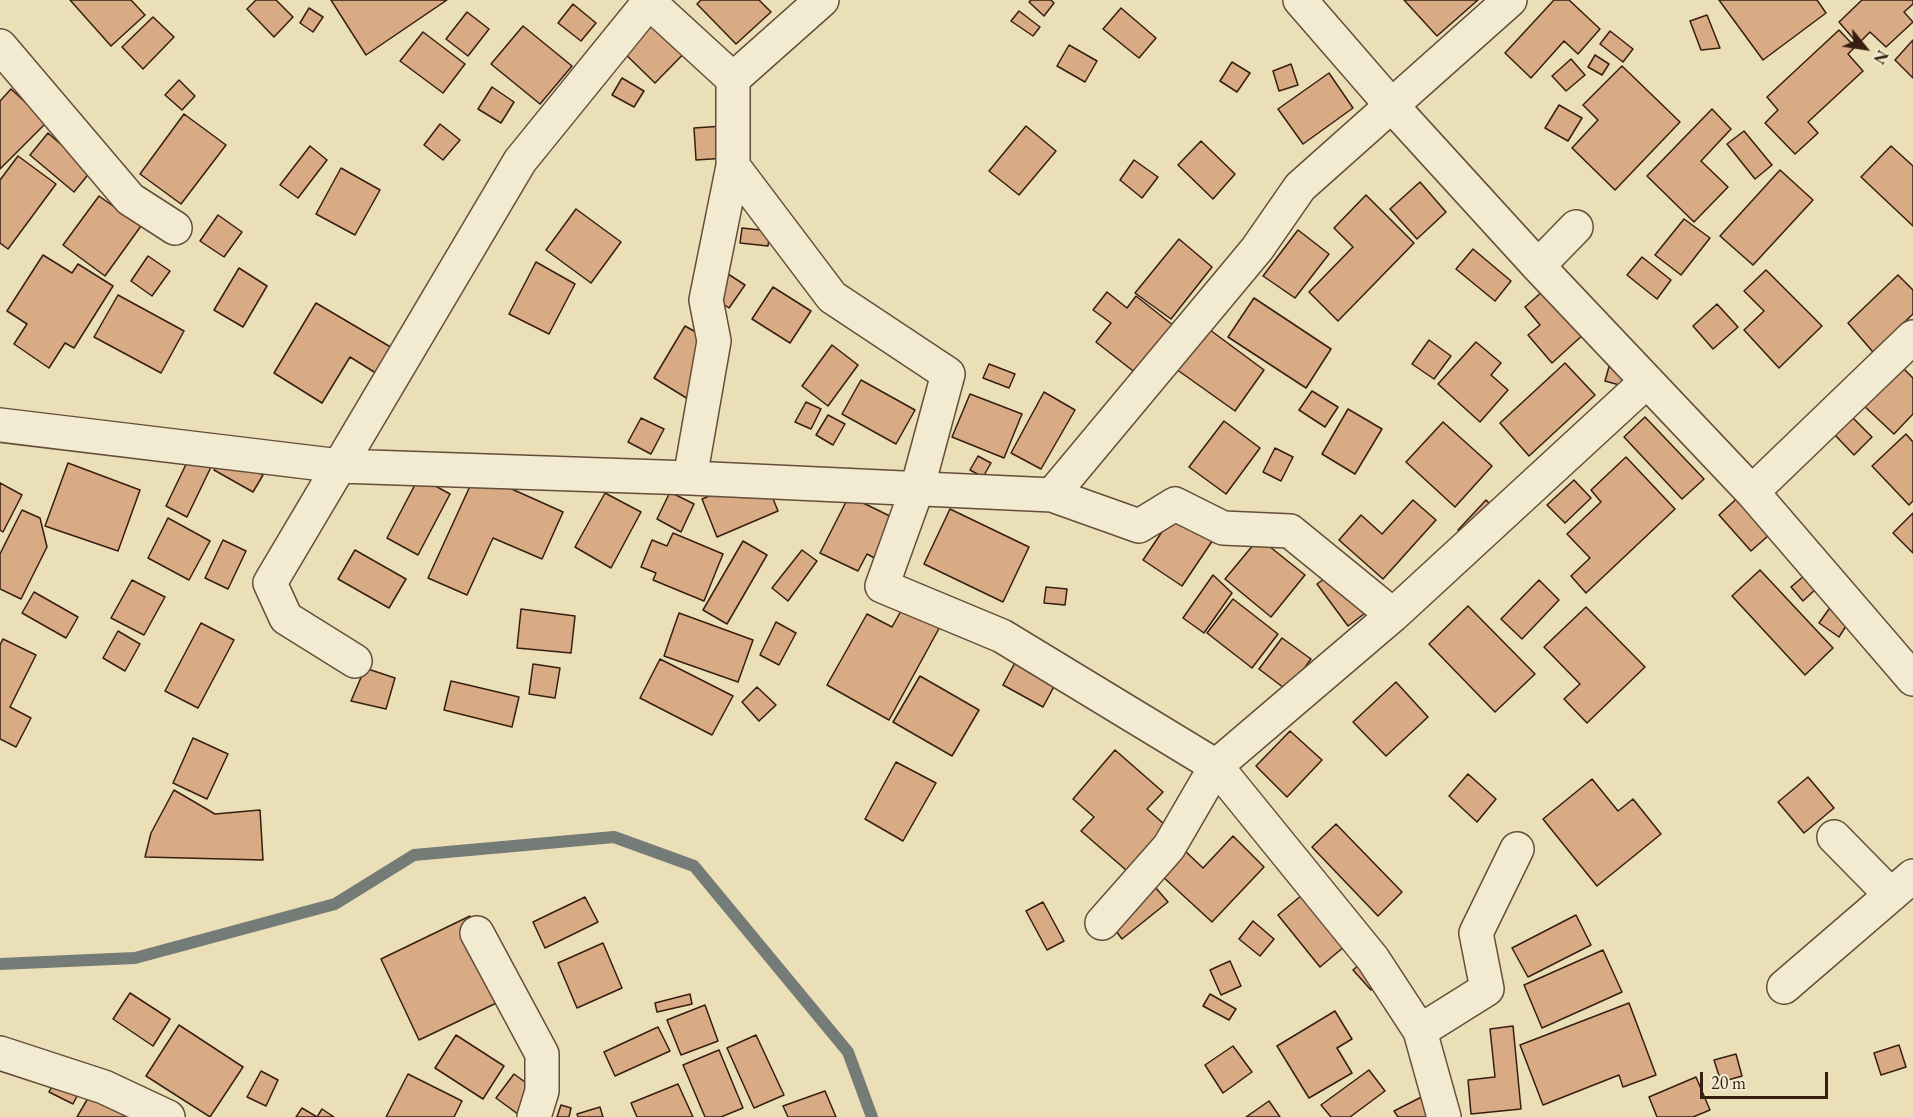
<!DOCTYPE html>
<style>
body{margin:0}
#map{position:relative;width:1913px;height:1117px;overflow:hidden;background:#ebdfb8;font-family:"EB Garamond",serif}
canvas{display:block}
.north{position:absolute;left:1835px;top:18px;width:60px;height:60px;-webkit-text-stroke:4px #f2ead1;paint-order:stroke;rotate:120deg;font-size:16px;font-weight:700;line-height:24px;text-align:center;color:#371e10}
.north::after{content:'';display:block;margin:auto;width:21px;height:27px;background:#371e10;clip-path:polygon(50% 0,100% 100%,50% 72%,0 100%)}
.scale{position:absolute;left:1700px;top:1072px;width:128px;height:27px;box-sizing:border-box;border:3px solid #371e10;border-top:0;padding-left:8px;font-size:18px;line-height:21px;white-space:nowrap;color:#371e10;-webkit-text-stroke:4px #f2ead1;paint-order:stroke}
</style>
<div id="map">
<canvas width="1913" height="1117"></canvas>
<div class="north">N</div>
<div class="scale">20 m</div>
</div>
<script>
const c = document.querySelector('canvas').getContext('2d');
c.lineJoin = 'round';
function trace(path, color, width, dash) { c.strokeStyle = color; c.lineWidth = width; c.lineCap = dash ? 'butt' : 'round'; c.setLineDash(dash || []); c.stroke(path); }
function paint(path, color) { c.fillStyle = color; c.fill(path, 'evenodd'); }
trace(new Path2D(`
 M0,964L135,958L335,904L414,855L614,837L694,866L848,1052L872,1117`), '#757b76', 12);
const building = new Path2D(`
 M70,0H131L145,15L111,46Z
 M256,0H276L293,17L274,37L247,9Z
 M331,0H447L366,55Z
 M665,0L703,34L655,83L618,47Z
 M701,0H759L771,12L736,44L697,4Z
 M1031,0H1051L1054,3L1044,16L1029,2Z
 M1404,0H1478L1437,36Z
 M1554,0H1569L1600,29L1578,54L1564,41L1531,78L1505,53Z
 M1719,0H1817L1826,13L1763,60Z
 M1862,0H1913V4L1904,12L1913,22L1886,47L1870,32L1858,44L1839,22Z
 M573,4L596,23L581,41L558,23Z
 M309,8L323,17L313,32L300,23Z
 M1121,8L1156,38L1139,58L1103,29Z
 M1019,11L1040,27L1033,36L1011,21Z
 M467,12L489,29L468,56L446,39Z
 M1707,15L1720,48L1701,50L1690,21Z
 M153,17L174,37L143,69L122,47Z
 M523,26L572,66L540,104L491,64Z
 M1839,30L1855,47L1848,54L1863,71L1808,122L1818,133L1795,154L1765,123L1778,110L1767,97Z
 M1610,31L1633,49L1623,62L1600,44Z
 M423,32L465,64L443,93L400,61Z
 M1913,40V78L1895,60Z
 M1069,45L1097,61L1085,82L1057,66Z
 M1595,55L1609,64L1602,75L1588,67Z
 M1571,59L1585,75L1566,91L1552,76Z
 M1232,62L1250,73L1237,92L1220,81Z
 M1291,64L1298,85L1279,91L1273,71Z
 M1622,66L1680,122L1615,190L1572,148L1598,120L1583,105Z
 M1329,73L1353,108L1303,144L1278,109Z
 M622,78L644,91L634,107L612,95Z
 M179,80L195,96L182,110L165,95Z
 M492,87L514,102L501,123L478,109Z
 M11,89L47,122L0,169V101Z
 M1559,105L1582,118L1568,141L1545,128Z
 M1712,109L1731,129L1701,161L1728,187L1694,222L1647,176Z
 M184,114L226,145L181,204L140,174Z
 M440,124L460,140L443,160L424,145Z
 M724,126L726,158L696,160L694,128Z
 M1026,126L1056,151L1019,195L989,171Z
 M1744,131L1772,165L1755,179L1727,144Z
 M48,133L91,171L74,192L30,155Z
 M1201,141L1235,174L1213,199L1178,165Z
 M310,146L327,160L298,198L280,185Z
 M1891,146L1913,166V226L1861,177Z
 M18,156L56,184L8,249L0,243V180Z
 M1134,160L1158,177L1142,198L1120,180Z
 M341,168L380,190L355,235L316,214Z
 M1780,170L1813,200L1753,265L1720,236Z
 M1420,182L1446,212L1417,239L1390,209Z
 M1366,195L1414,243L1338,321L1309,292L1353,247L1334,228Z
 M99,196L141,226L105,276L63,245Z
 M576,209L621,242L591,283L546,250Z
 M218,215L242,232L224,257L200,241Z
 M1684,219L1710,238L1681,275L1655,255Z
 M742,228L770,231L768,246L740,243Z
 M1298,230L1329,254L1295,298L1263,276Z
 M1179,239L1212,267L1171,319L1135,293Z
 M1473,249L1511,281L1495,301L1456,269Z
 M43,255L72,273L78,264L113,286L74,348L65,343L49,368L14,344L27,324L7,311Z
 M148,256L170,271L152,296L131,281Z
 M1642,257L1671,280L1657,299L1627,275Z
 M536,262L575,284L549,334L509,314Z
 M239,268L267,286L243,327L214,310Z
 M1766,270L1822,326L1779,368L1744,330L1764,311L1744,291Z
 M725,272L745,285L729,308L711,296Z
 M1898,275L1913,290V314L1873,352L1848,323Z
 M773,287L811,311L790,343L752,319Z
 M1544,290L1585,333L1552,363L1528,335L1540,325L1525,307Z
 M1107,292L1127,308L1136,296L1174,326L1137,374L1096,342L1111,323L1093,310Z
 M118,295L184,331L161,373L94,337Z
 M1254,298L1331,349L1306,388L1228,337Z
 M316,303L394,349L379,375L350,357L322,403L274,373Z
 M1717,304L1738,327L1713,349L1693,326Z
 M685,326L721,346L688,399L654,378Z
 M1206,327L1264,370L1235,411L1176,369Z
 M1429,340L1451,356L1434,379L1412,364Z
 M1476,342L1501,363L1491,375L1508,390L1480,422L1438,384Z
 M832,345L858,365L828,406L802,386Z
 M1565,363L1595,395L1529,456L1500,423Z
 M1610,363L1628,370L1623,386L1605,381Z
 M989,364L1015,374L1009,388L983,378Z
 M1901,366L1913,378V414L1894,434L1863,405Z
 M861,380L915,410L896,444L842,414Z
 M1312,391L1338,407L1325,427L1299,410Z
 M1044,392L1075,410L1041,469L1011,453Z
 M970,394L1022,414L1004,458L952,437Z
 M806,402L821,409L811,429L795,422Z
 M1348,409L1382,429L1355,474L1322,454Z
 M828,415L845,424L833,445L816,435Z
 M1851,416L1872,437L1854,455L1833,433Z
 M1645,417L1704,479L1682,499L1624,437Z
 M641,418L664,429L651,454L628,442Z
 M1224,421L1260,448L1226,494L1189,467Z
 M1443,422L1492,466L1455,507L1406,462Z
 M1906,434L1913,442V501L1909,505L1872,466Z
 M1275,448L1293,457L1281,481L1263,472Z
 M224,452L263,475L253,492L214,470Z
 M190,456L212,465L187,517L166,506Z
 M978,456L991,463L983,477L970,470Z
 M1626,457L1675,509L1586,593L1571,576L1590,558L1567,534L1601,502L1591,490Z
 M68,463L140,490L118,551L45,526Z
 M476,473L563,512L542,559L493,538L467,595L428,578Z
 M763,474L778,511L717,537L702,499Z
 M419,477L450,494L418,555L387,538Z
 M1574,480L1591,498L1565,523L1547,505Z
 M0,483L22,495L3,532L0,530Z
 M1745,491L1778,527L1751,551L1719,515Z
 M670,492L694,504L681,532L657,519Z
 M605,493L641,512L611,568L575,547Z
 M849,496L902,522L882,562L867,554L858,571L820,553Z
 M1413,500L1436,520L1383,579L1339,540L1361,515L1382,534Z
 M1486,500L1498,512L1472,542L1458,530Z
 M1178,508L1217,534L1182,586L1143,560Z
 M950,509L1029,547L1003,602L924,564Z
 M22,510L40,518L47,547L21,599L0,589V554Z
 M1913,513V553L1893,533Z
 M168,518L210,541L189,580L148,558Z
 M673,533L723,554L704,601L653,580L656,573L641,567L652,540L667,546Z
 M1259,538L1305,575L1271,617L1225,579Z
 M223,540L246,551L228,589L205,578Z
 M743,541L767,555L727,624L703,610Z
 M355,550L406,579L389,608L338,579Z
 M802,550L817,561L788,601L772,588Z
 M1341,567L1372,608L1348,626L1317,584Z
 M1760,570L1833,648L1805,675L1732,596Z
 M1213,575L1232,593L1204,633L1183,618Z
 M1805,575L1817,588L1803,601L1791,587Z
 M132,580L165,597L144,635L111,618Z
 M1539,580L1559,600L1522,639L1501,619Z
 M1046,587L1067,589L1065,605L1044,603Z
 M34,592L78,617L66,638L22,613Z
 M1233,599L1278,634L1252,668L1207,633Z
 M906,602L942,623L889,720L827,685L867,614L892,627Z
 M1834,602L1853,615L1839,637L1819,623Z
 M1468,606L1535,674L1495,712L1429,644Z
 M1586,607L1645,667L1587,723L1564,699L1580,684L1544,647Z
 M521,609L575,616L571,653L517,648Z
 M679,613L753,640L738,682L664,656Z
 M776,622L796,633L779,665L760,655Z
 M201,623L234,640L198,708L165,691Z
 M118,631L140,644L125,671L103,658Z
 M1282,638L1311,659L1288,691L1259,669Z
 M3,639L36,655L10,707L31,718L16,747L0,739V645Z
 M1024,646L1064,668L1043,707L1003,685Z
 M660,659L733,696L712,735L640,698Z
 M533,664L560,668L555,698L529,694Z
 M365,668L395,678L386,709L351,701Z
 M920,676L979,710L952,756L893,722Z
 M451,681L519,697L512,727L444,710Z
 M1396,682L1428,717L1386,756L1353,722Z
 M757,687L776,705L759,721L742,702Z
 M1290,731L1322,760L1287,797L1256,766Z
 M193,738L228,754L207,799L173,783Z
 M1115,750L1163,792L1147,809L1172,831L1133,876L1081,831L1094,817L1073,799Z
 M896,762L936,783L903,841L865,819Z
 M1468,774L1496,799L1477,822L1449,796Z
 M1808,777L1834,808L1804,833L1778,802Z
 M1592,779L1618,811L1633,799L1661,834L1597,886L1543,819Z
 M174,790L215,814L260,810L263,860L145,857L151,833Z
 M1336,824L1402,892L1378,916L1312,847Z
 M1233,836L1264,867L1212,922L1162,876L1185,851L1203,868Z
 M1155,887L1168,902L1122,939L1110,923Z
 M1308,890L1351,941L1320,967L1278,915Z
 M585,897L598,922L545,948L533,922Z
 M1043,902L1064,941L1047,950L1026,911Z
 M1576,915L1591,945L1528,977L1512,948Z
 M470,916L509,997L419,1040L381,959Z
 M1253,921L1274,939L1260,956L1239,939Z
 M603,943L622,988L577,1008L558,963Z
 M1603,950L1622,992L1542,1028L1524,985Z
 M1367,958L1385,977L1371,990L1353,970Z
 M1230,961L1241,986L1221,995L1210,970Z
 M130,993L170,1019L153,1046L113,1019Z
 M690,994L692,1004L657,1012L655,1003Z
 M1210,994L1236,1009L1229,1020L1203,1006Z
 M1629,1003L1656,1075L1623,1087L1619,1075L1543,1105L1520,1045Z
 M705,1005L718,1041L681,1055L667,1020Z
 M1335,1011L1352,1039L1337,1048L1352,1073L1309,1098L1277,1046Z
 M179,1025L243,1067L210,1117L146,1076Z
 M1513,1026L1521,1109L1471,1114L1468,1080L1495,1077L1490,1029Z
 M658,1027L670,1051L615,1076L604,1052Z
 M456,1035L504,1066L483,1099L435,1068Z
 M756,1035L784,1095L754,1108L727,1048Z
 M1899,1045L1906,1067L1881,1075L1874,1053Z
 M1233,1046L1252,1072L1223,1093L1205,1065Z
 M719,1050L743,1108L721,1117H705L683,1065Z
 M1736,1054L1742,1076L1721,1082L1714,1060Z
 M62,1066L86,1079L73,1104L49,1092Z
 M1369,1070L1385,1091L1350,1117H1331L1321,1105Z
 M261,1071L278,1080L266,1106L247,1097Z
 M408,1074L462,1101L454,1117H386Z
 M514,1074L547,1098L522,1117L496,1098Z
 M1696,1077L1710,1110L1693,1117H1657L1649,1097Z
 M98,1081L160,1117H77Z
 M678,1084L693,1117H637L631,1103Z
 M1443,1086L1459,1117H1398L1394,1111Z
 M825,1091L836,1117H788L783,1106Z
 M1269,1101L1280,1117H1246Z
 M561,1105L571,1108L569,1117H557Z
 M600,1107L603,1117H578L577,1114Z
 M302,1108L317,1117L322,1109L334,1117H296Z`);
paint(building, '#d9ab84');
trace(building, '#371e10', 1.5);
const minor = new Path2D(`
 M1300,0L1392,106L1538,266L1752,492L1913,679
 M0,46L130,199L175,228
 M733,166L832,297L948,374L917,489L882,586L1002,636L1216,766L1373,959L1420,1031L1444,1117
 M1538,266L1576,227
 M0,425L340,466L690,478L1052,495L1257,249L1300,187L1510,0
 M690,478L714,341L706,300L733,166V79
 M1752,492L1913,337
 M1052,495L1139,526L1175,504L1223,528L1290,531L1393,615
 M355,661L286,618L270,583L520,161L649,2L733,79L822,0
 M1834,837L1891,895
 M1102,923L1169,847L1216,766L1393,615L1647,381
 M477,933L542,1054V1091L534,1117
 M1784,987L1913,876
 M1420,1031L1487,989L1476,933L1517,849
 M0,1053L104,1087L168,1117`);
trace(minor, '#644e3a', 36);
trace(minor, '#f2ead1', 33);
</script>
